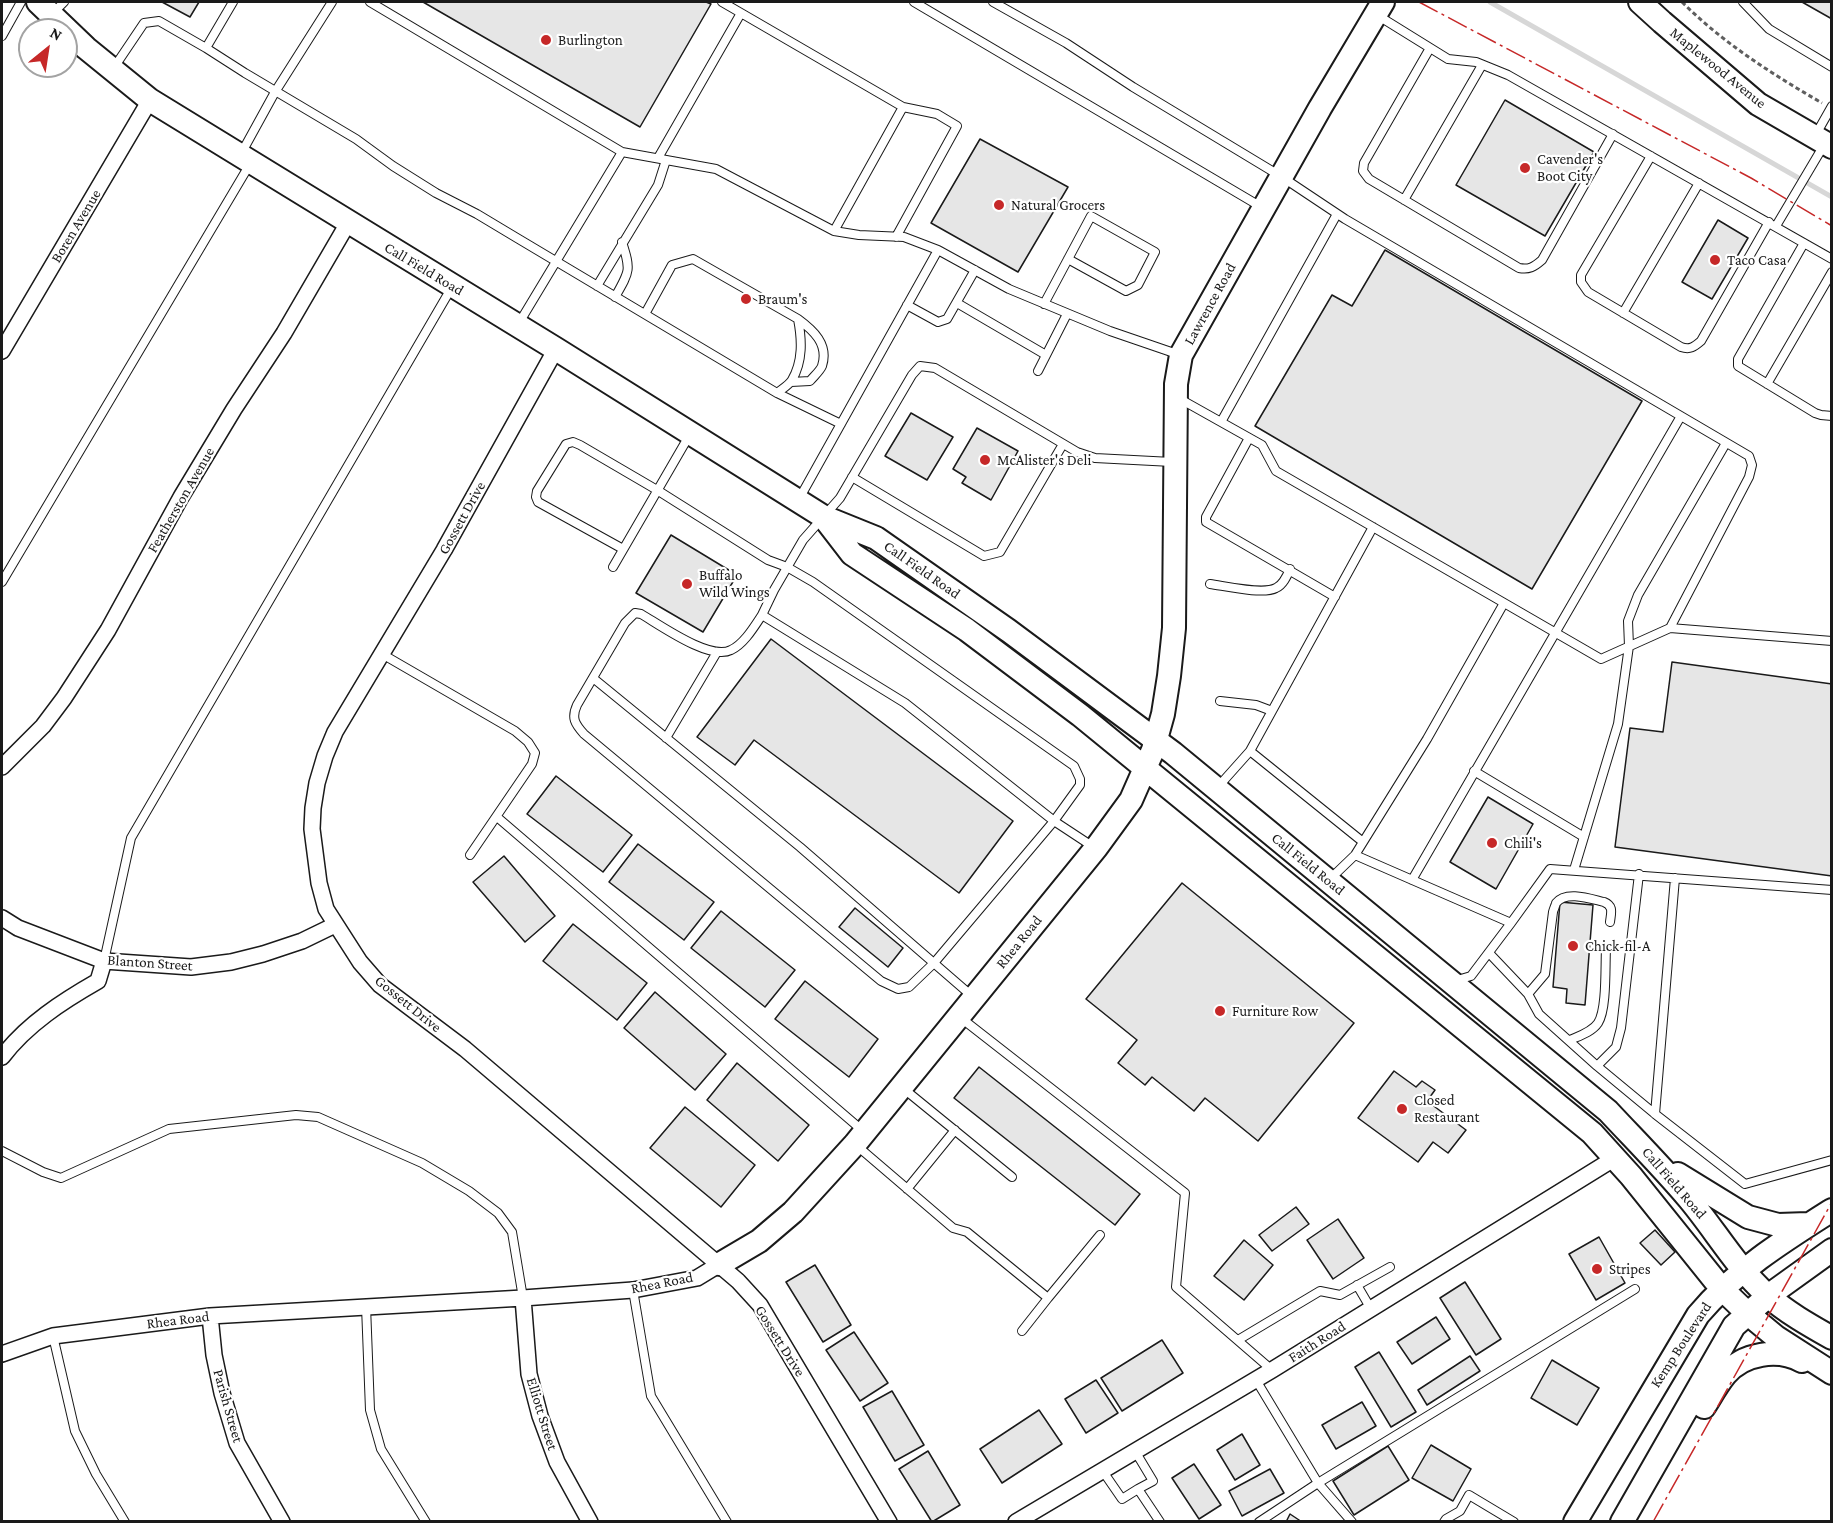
<!DOCTYPE html>
<style>
body{margin:0}
#map{position:relative;width:1833px;height:1523px;overflow:hidden;background:#fff;font-family:"Crimson Pro",serif}
canvas{display:block}
.frame{position:absolute;inset:0;border:3px solid #1a1a1a;pointer-events:none}
.north{position:absolute;left:18px;top:18px;width:60px;height:60px;box-sizing:border-box;background:#fff;border:2px solid #a3a3a3;border-radius:50%;rotate:30deg;font-size:16px;font-weight:700;line-height:24px;text-align:center;color:#1a1a1a}
.north::after{content:'';display:block;margin:auto;width:21px;height:27px;background:#c62828;clip-path:polygon(50% 0,100% 100%,50% 72%,0 100%)}
</style>
<div id="map">
<canvas width="1833" height="1523"></canvas>
<div class="frame"></div>
<div class="north">N</div>
</div>
<script>
const c = document.querySelector('canvas').getContext('2d');
c.lineJoin = 'round';
function trace(path, color, width, dash) { c.strokeStyle = color; c.lineWidth = width; c.lineCap = dash ? 'butt' : 'round'; c.setLineDash(dash || []); c.stroke(path); }
function paint(path, color) { c.fillStyle = color; c.fill(path, 'evenodd'); }
function write(font, color, halo, rows, align = 'center') {
  c.font = font + ' "Crimson Pro",serif'; c.lineWidth = 4.5; c.setLineDash([]); c.textBaseline = 'middle'; c.strokeStyle = halo; c.fillStyle = color; for (const [text, x, y, turn = 0] of rows) {
    c.save(); c.translate(x, y); c.rotate((+turn || 0) * Math.PI / 180); c.textAlign = isNaN(turn) ? turn : align; if (halo) c.strokeText(text, 0, 0); c.fillText(text, 0, 0); c.restore();
  }
}
trace(new Path2D(`
 M1490,2L1832,197`), '#d7d7d7', 5);
const building = new Path2D(`
 M162,2H199L190,17Z
 M423,2H706L711,4L640,127Z
 M1802,2H1832V19Z
 M1505,100L1594,152L1545,236L1456,185Z
 M980,139L1068,187L1018,272L931,223Z
 M1718,220L1748,238L1712,299L1682,282Z
 M1385,250L1642,401L1532,589L1255,426L1332,295L1352,306Z
 M911,413L953,437L927,480L885,456Z
 M977,428L1018,451L991,500L962,483L966,477L953,469Z
 M671,535L737,575L703,632L636,593Z
 M771,639L1013,821L959,893L754,740L735,765L697,737Z
 M1672,662L1832,684V876L1615,847L1630,728L1663,732Z
 M556,776L632,835L603,872L527,814Z
 M1488,797L1533,824L1496,889L1450,862Z
 M638,844L714,902L684,940L609,882Z
 M504,856L555,916L525,942L473,882Z
 M1182,883L1354,1023L1258,1141L1205,1098L1194,1111L1152,1077L1145,1085L1118,1063L1137,1040L1086,999Z
 M1560,902L1593,905L1585,1005L1566,1003L1567,989L1553,987Z
 M855,908L903,948L888,967L839,927Z
 M721,911L795,970L765,1007L691,948Z
 M573,924L647,983L617,1020L543,961Z
 M805,981L878,1039L849,1077L775,1019Z
 M655,992L726,1054L695,1090L624,1028Z
 M737,1063L809,1125L778,1161L707,1100Z
 M979,1067L1140,1194L1115,1225L954,1098Z
 M1394,1071L1416,1087L1422,1081L1435,1090L1427,1101L1466,1130L1448,1153L1433,1142L1418,1162L1358,1118Z
 M685,1107L755,1165L721,1207L650,1148Z
 M1296,1207L1309,1224L1272,1251L1259,1235Z
 M1338,1219L1364,1258L1333,1279L1307,1240Z
 M1655,1230L1675,1252L1661,1265L1640,1243Z
 M1599,1237L1625,1283L1596,1300L1569,1254Z
 M1244,1240L1273,1265L1244,1300L1214,1276Z
 M815,1265L851,1325L823,1342L786,1282Z
 M1465,1282L1501,1339L1476,1355L1440,1298Z
 M1436,1317L1450,1339L1412,1364L1397,1342Z
 M854,1332L888,1383L860,1401L826,1350Z
 M1162,1340L1183,1373L1122,1411L1101,1378Z
 M1379,1352L1416,1412L1391,1427L1355,1367Z
 M1470,1356L1480,1371L1427,1405L1418,1390Z
 M1552,1360L1599,1388L1577,1425L1531,1398Z
 M1096,1380L1118,1413L1086,1433L1065,1399Z
 M892,1391L924,1445L895,1461L863,1407Z
 M1362,1402L1376,1426L1336,1449L1322,1425Z
 M1039,1410L1062,1444L1002,1483L980,1449Z
 M1242,1434L1260,1465L1235,1480L1217,1450Z
 M1431,1445L1471,1469L1453,1501L1412,1478Z
 M1388,1446L1409,1480L1354,1515L1333,1481Z
 M928,1451L960,1505L932,1522L899,1469Z
 M1194,1464L1221,1505L1199,1519L1172,1478Z
 M1270,1469L1284,1493L1242,1516L1229,1491Z
 M1290,1514L1302,1522H1286Z`);
paint(building, '#e6e6e6');
trace(building, '#1a1a1a', 1.5);
const lane = new Path2D(`
 M370,2L622,152
 M914,2L1263,208
 M993,2L1066,43L1133,87L1282,177L1345,219L1749,456L1752,465L1749,477L1670,628
 M1743,2L1769,29L1832,67
 M53,13L64,2
 M741,13L903,107L834,231
 M1377,15L1448,59L1476,62L1508,75L1832,259
 M2,36L21,2
 M206,48L233,2
 M1430,48L1364,163L1363,171L1369,179L1519,268C1529,270 1534,267 1542,260L1613,134
 M113,69L144,23L159,21L206,48L245,73L356,139L393,166L436,193L477,214L517,238L777,393L841,424
 M1815,136L1832,106
 M242,152L275,92L332,2
 M1651,156L1581,275V282L1588,292L1681,347C1690,350 1694,347 1701,341L1769,222
 M658,158L741,13L722,2
 M1404,200L1482,65
 M1776,226L1824,145
 M896,237L957,126L937,114L903,107
 M1804,243L1738,359V366L1815,413L1821,415L1832,416
 M597,286L658,185L666,160
 M615,297C630,271 631,270 622,242
 M957,303L1046,355
 M1044,304L1091,216L1155,252L1138,285L1126,291L1068,259
 M907,305L938,322L947,319L975,270
 M1623,313L1699,183
 M645,314L672,265L693,259L798,319C802,340 803,361 792,380C789,385 782,389 777,393
 M519,323L622,152L716,169L834,231L859,235L904,237L938,250
 M1038,371L1067,314
 M791,382L810,381C814,376 820,371 822,366C829,344 813,330 798,319
 M1767,384L1832,272
 M1180,399L1262,445L1276,471L1601,659L1670,628L1832,641
 M1221,422L1337,214
 M1249,438L1206,517V522L1335,597
 M852,477L984,556L1000,552L1063,444
 M799,499L938,250L1009,289L1110,331L1180,355
 M623,549L538,502L536,497L537,491L566,444L573,442L580,445L657,490L768,560L787,567L813,582L1074,766L1080,779V785L1054,821L934,963L909,987L898,989L881,981L584,734C575,724 571,718 577,705L625,623L635,613L641,614C660,625 710,661 731,650C744,644 754,627 762,615
 M613,567L689,436
 M2,582L250,164
 M1210,584C1225,586 1263,595 1276,588C1283,585 1287,576 1290,569
 M382,654L515,731L528,742L535,753L532,764L470,855
 M593,678L800,847L973,997
 M1220,701L1256,705L1272,711
 M666,738L717,652
 M1250,751L1363,842
 M1474,771L1584,837
 M1217,788L1250,751L1373,527
 M497,817L863,1131
 M1095,848L1054,821L905,703L762,615L774,590L803,540L840,498L912,375L920,366L935,368L1077,452L1095,458L1172,462
 M1355,855L1511,923
 M1574,870L1618,724L1629,646L1628,621L1638,595L1726,443
 M1329,880L1355,855L1427,739L1504,603
 M1412,880L1681,416
 M1489,953L1528,994L1539,1014L1597,1066L1655,1114L1745,1184L1832,1160
 M104,961L131,838L452,287
 M1454,981L1471,976L1511,923L1550,869L1832,890
 M1528,994L1545,974L1553,912C1553,911 1556,904 1556,903C1566,890 1591,899 1604,902C1614,906 1611,913 1610,922
 M961,1018L1185,1193L1176,1287L1272,1370
 M1570,1040C1579,1036 1592,1032 1598,1023C1607,1009 1605,967 1606,949
 M1597,1066L1616,1047L1621,1028L1639,874
 M904,1089L1012,1177
 M1655,1114L1675,878
 M856,1145L953,1228L967,1232L1048,1298L1100,1235
 M2,1151L43,1172L61,1178L169,1129L296,1115L318,1117L422,1163L469,1191L498,1213L512,1232L523,1298
 M907,1189L955,1130
 M1357,1285L1371,1309
 M633,1290L651,1396L727,1522
 M366,1306L370,1410L381,1449L426,1522
 M1022,1331L1048,1298
 M53,1336L75,1431L96,1474L125,1522
 M1238,1340L1320,1291L1340,1295L1390,1267
 M1256,1380L1318,1483L1352,1522
 M1135,1451L1153,1481L1138,1489L1160,1522
 M1102,1470L1122,1499L1138,1489
 M1259,1522L1318,1483L1635,1289
 M1444,1522L1446,1519L1460,1511L1469,1495L1514,1522`);
const street = new Path2D(`
 M556,349L444,550L335,732L325,756L317,783L313,808L312,829L319,883L326,909L360,962L380,985L465,1049L738,1281L760,1305L889,1522
 M2,351L150,100
 M2,767L43,726L64,698L108,630L181,497L234,409L284,333L348,223
 M2,918L18,928L104,961L191,967L231,962L263,954L302,941L335,925
 M2,1057C27,1024 63,1001 98,981L104,961
 M523,1298L529,1374L540,1416L557,1462L590,1522
 M210,1316L214,1355L222,1393L237,1443L282,1522
 M2,1354L53,1336L210,1316L523,1298L633,1290L697,1278L720,1264
 M1016,1522L1272,1370L1615,1158`);
const secondary = new Path2D(`
 M38,2L86,48L150,100L556,349L824,517L876,538L1009,631L1173,753L1608,1111C1635,1140 1663,1168 1689,1199C1715,1230 1736,1267 1767,1295C1786,1312 1809,1325 1832,1338
 M1640,2L1662,22L1758,104L1832,147
 M825,519L852,554L967,630L1080,715L1592,1133L1631,1176L1721,1288L1747,1313L1776,1337L1832,1373
 M1678,1174L1748,1217L1778,1225L1808,1224
 M720,1264L759,1241L793,1212L855,1144L1096,848L1131,800L1153,750L1163,714L1169,676L1174,628L1176,384L1181,355L1320,108L1383,2
 M1704,1407C1711,1396 1717,1385 1725,1375C1743,1353 1778,1348 1802,1361
 M1575,1522L1698,1315C1735,1271 1783,1241 1832,1210
 M1622,1522L1734,1326L1768,1296L1832,1250`);
trace(lane, '#1a1a1a', 10);
trace(street, '#1a1a1a', 18);
trace(secondary, '#1a1a1a', 26);
trace(new Path2D(`
 M1682,2C1723,43 1772,74 1822,103`), '#5f5f5f', 3, [4.5, 3]);
trace(lane, '#fff', 8);
trace(street, '#fff', 15);
trace(secondary, '#fff', 22);
trace(new Path2D(`
 M1419,2L1751,178L1832,226
 M1653,1522L1832,1202`), '#c62828', 1.5, [21, 4.5, 3, 4.5]);
for (const [x, y, r, color] of [
 [546,40,6,"#c62828"],
 [1525,168,6,"#c62828"],
 [999,205,6,"#c62828"],
 [1715,260,6,"#c62828"],
 [746,299,6,"#c62828"],
 [985,460,6,"#c62828"],
 [687,584,6,"#c62828"],
 [1492,843,6,"#c62828"],
 [1573,946,6,"#c62828"],
 [1220,1011,6,"#c62828"],
 [1402,1109,6,"#c62828"],
 [1597,1269,6,"#c62828"]
]) { const dot = new Path2D(); dot.arc(x, y, r, 0, 2 * Math.PI); c.fillStyle = color; c.fill(dot); trace(dot, '#fff', 2); }
write('15px', '#1a1a1a', '#fff', [
 ["Burlington",558,40],
 ["Cavender's",1537,159],
 ["Boot City",1537,176],
 ["Natural Grocers",1011,205],
 ["Taco Casa",1727,260],
 ["Braum's",758,299],
 ["McAlister's Deli",997,460],
 ["Buffalo",699,575],
 ["Wild Wings",699,592],
 ["Chili's",1504,843],
 ["Chick-fil-A",1585,946],
 ["Furniture Row",1232,1011],
 ["Closed",1414,1100],
 ["Restaurant",1414,1117],
 ["Stripes",1609,1269]
], 'left');
write('15px', '#1a1a1a', '#fff', [
 ["Maplewood Avenue",1718,68,39],
 ["Boren Avenue",76,226,-59],
 ["Call Field Road",424,269,31],
 ["Lawrence Road",1210,304,-61],
 ["Featherston Avenue",181,500,-60],
 ["Gossett Drive",462,518,-61],
 ["Call Field Road",922,570,35],
 ["Call Field Road",1308,864,39],
 ["Rhea Road",1019,942,-51],
 ["Blanton Street",150,963,4],
 ["Gossett Drive",408,1004,39],
 ["Call Field Road",1674,1183,49],
 ["Rhea Road",662,1283,-11],
 ["Rhea Road",178,1320,-7],
 ["Gossett Drive",780,1341,58],
 ["Faith Road",1317,1342,-32],
 ["Kemp Boulevard",1681,1345,-57],
 ["Parish Street",228,1406,74],
 ["Elliott Street",542,1414,73]
]);
</script>
